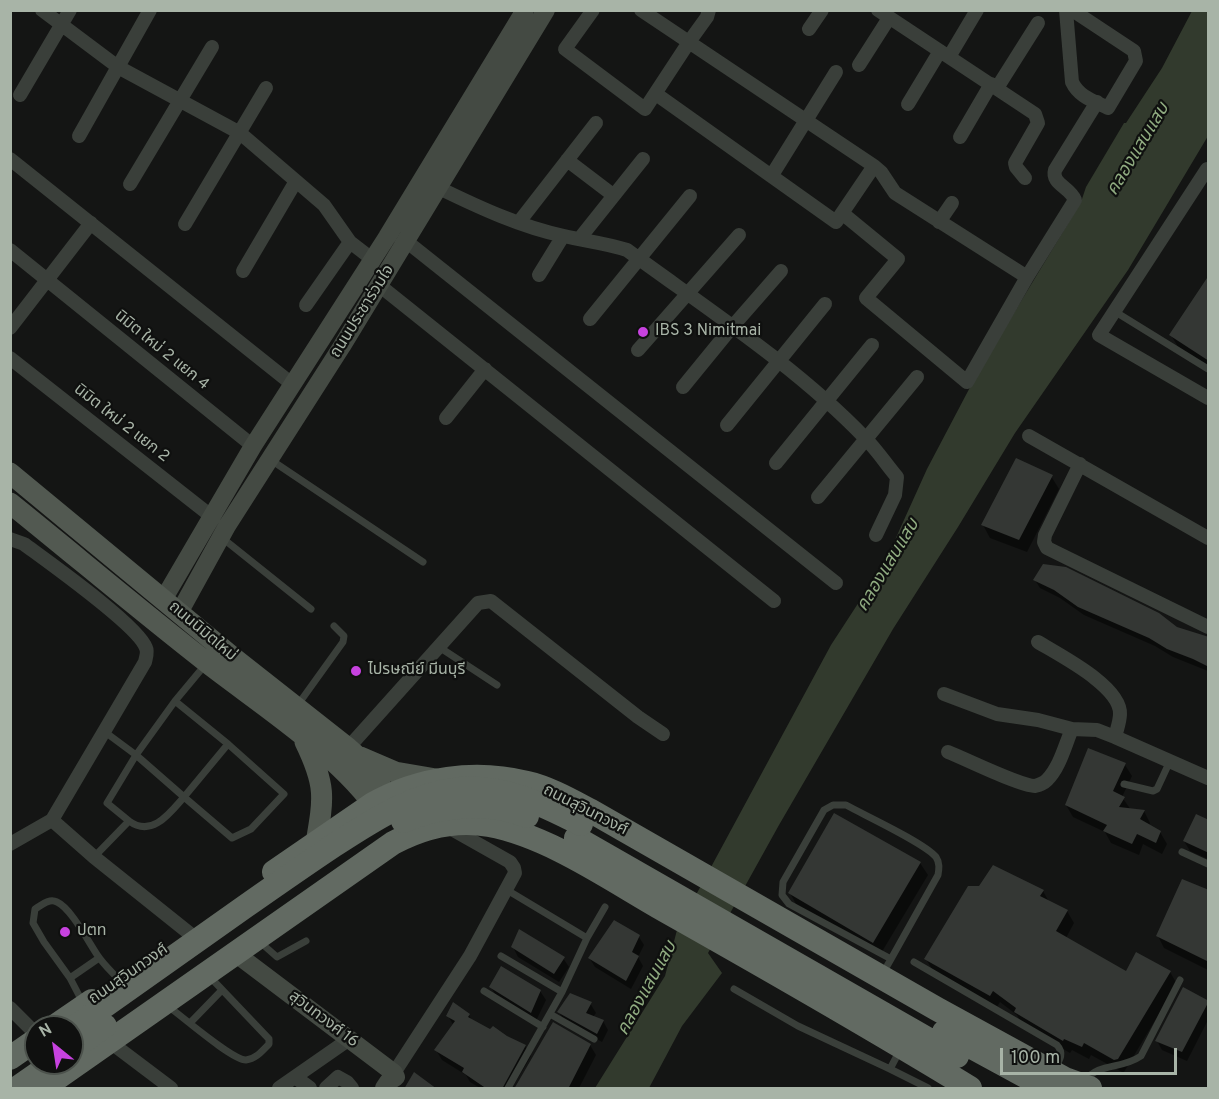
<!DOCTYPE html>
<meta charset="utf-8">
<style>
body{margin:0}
#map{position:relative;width:1219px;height:1099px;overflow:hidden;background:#141514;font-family:Overpass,sans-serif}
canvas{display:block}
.frame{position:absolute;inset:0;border:12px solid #a8b4a7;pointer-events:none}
.north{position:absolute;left:24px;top:1015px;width:60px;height:60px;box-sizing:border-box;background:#0f100f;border:2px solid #4c524c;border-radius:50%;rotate:330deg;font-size:16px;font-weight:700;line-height:24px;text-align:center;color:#a8b4a7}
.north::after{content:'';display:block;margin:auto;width:21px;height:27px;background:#c742df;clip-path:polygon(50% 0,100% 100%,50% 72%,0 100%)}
.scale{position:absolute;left:1000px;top:1048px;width:177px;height:27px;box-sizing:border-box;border:3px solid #a8b4a7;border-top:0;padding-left:8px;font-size:18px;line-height:21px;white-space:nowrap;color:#a8b4a7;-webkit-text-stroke:4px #0f100f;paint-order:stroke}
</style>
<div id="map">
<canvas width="1219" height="1099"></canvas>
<div class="frame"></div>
<div class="north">N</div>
<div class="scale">100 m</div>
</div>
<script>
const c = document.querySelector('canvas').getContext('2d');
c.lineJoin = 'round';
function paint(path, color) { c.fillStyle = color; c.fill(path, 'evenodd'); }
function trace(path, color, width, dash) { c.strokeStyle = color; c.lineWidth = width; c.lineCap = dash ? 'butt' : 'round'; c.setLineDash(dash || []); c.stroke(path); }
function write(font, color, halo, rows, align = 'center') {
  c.font = font + ' Overpass,"Noto Sans Thai",sans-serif'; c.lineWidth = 4.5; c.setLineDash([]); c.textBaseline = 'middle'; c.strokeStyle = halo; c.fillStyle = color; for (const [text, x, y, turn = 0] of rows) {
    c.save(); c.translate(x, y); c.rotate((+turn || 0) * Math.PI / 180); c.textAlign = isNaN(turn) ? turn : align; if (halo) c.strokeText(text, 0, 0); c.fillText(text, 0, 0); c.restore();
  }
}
paint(new Path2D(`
 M1192,11H1208V136L1128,270L1015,433L958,527L893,629L779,825L708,953L722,973L682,1026L649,1088H595L665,976L677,930L831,645L885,562L927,469L977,374L1081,202L1086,187L1124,123H1126L1162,68Z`), '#323a2d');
paint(new Path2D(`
 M1208,278V368L1178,347L1171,335Z
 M1051,476L1059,489L1027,552L990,538L983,525Z
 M1035,580L1208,639V671L1173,657L1155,646L1084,615L1060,598L1040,588Z
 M1125,765L1132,776L1122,797L1131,810L1144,811L1150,823L1149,826L1160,832L1167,844L1162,854L1143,844L1139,855L1111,843L1105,832L1073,817L1066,805Z
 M1208,822V859L1190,851L1184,841Z
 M920,863L928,875L880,955L797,906L790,893Z
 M1043,891L1049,902L1067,911L1074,923L1066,938L1127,973L1170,972L1177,984L1124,1072H1122L1091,1055L1089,1059L1072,1050L1070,1053L1022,1025L1017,1015L1000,1002L997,1007L933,971L926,959Z
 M1208,892V970L1164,948L1158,936Z
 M639,937L644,945L638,957L643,966L631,989L595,967L590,959Z
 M513,947L563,958L569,967L559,982L518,957Z
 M491,987L540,991L546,1000L536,1021L496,996Z
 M1207,1002L1208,1020L1187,1061L1162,1050L1157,1041Z
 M590,1003L596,1013L593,1017L603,1021L608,1030L602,1042L564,1021L559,1012Z
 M469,1015L472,1021L525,1046L531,1056L512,1088H480L470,1082L466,1075L442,1060L436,1050L454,1026L448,1016Z
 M590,1045L596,1055L579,1088H516Z`), '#0007');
paint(new Path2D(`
 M1209,275V361L1169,335Z
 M1016,458L1053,475L1019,540L981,525Z
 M1043,564L1066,567L1159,613L1177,627L1209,637V667L1193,659L1167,649L1149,638L1078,607L1054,590L1033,580Z
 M1088,748L1126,763L1113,791L1125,797L1119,807L1145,810L1140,819L1161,831L1156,843L1137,834L1132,844L1103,831L1107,825L1065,805Z
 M834,813L921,862L873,943L788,893Z
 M1196,814L1209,820V853L1183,841Z
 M993,865L1044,890L1040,896L1068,910L1056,931L1126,971L1136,952L1171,971L1118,1059L1114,1060L1084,1043L1082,1047L1064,1039L1063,1041L1014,1012L1016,1008L993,991L990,996L924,959L968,886H979Z
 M1182,879L1209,890V962L1156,936Z
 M614,920L640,935L632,952L639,956L626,981L588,958Z
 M519,929L565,957L554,974L511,947Z
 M501,966L541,990L531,1013L489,987Z
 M1183,987L1209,1001L1182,1052L1155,1041Z
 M570,993L592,1002L586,1013L604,1020L597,1034L557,1012Z
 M453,1002L470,1014L468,1017L490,1029L493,1026L507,1036L526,1045L502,1089H487L462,1072L464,1068L434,1050L455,1021L446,1016Z
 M553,1022L591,1044L568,1089H514Z
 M414,1072L437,1089H404Z`), '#343734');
trace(new Path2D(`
 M1114,311L1208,369
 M271,460L423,562
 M221,537L311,609
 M439,647L497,685
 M297,706L343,642L344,636L334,626
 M105,732L136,755L175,701L205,665
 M1124,784L1153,791L1157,789L1170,761
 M129,821L107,803L136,755L184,797L228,744
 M1182,852L1208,864
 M94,857L129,821C152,838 170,813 184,797L232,838L251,829L284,794L228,744L175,701
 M587,938L605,907
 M260,942L277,957L306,941
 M501,956L562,992L587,938L507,890
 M914,962L1057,1045C1065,1054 1059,1061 1054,1069
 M883,973L891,959L938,875C939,869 940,863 936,857C925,843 864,815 846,805H833L824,810L783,882L782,895L789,904L891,959
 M70,978L99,958
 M734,989L798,1026L890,1069
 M484,991L543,1027
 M83,1003L70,978L44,942L33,923L35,909C42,905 49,898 57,902C71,908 89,943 98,956C104,965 113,973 120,981
 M169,1007C183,1017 232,1060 246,1060C256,1059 263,1050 269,1044V1039L210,977
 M550,1014L594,1039
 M190,1023L222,990
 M900,1050L890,1069L928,1088
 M1085,1081C1099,1062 1121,1070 1141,1056L1180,980
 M508,1088L562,992`), '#3a3f3a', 7);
trace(new Path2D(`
 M42,10L118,67L240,133L324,205L350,242L372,259
 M593,10L565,49L645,109L689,42L707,17L709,10
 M641,10L874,166L881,172L895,193L1027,277
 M878,10L1035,114L1038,123L1015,163L1016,167L1025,178
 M1066,10L1072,82C1079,97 1094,101 1108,108L1136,61L1134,51L1072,10
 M809,29L822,10
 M949,57L977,10
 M859,65L889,18
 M997,88L1038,23
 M656,94L836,222L874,166
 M20,95L70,10
 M908,104L940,51
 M79,136L150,10
 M960,137L991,84
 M10,159L292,384
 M567,160L613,195
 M1207,169L1099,335L1208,398
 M772,175L836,72
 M130,184L212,47
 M439,188C478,207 521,227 564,236C585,241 606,243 627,250C706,308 797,367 865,438C877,450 886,464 897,477L895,495L876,535
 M842,213L898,259L866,298L967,382L1027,277L1075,200C1070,187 1051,184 1055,170L1097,102
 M519,222L596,123
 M939,222L952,203
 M185,224L266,88
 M580,238L643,159
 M406,241L836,583
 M10,250L253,446
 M243,271L296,181
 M539,275L563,236
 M379,285L774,601
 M306,305L350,242
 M590,319L690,196
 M10,328L91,223
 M638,350L739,235
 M10,358L211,516
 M683,387L732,327L781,271
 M446,418L485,369
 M727,425L825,304
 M1029,436L1208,538
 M776,463L872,345
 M1080,464L1045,535L1044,542L1047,548L1208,627
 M818,497L917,377
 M10,539L24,544C47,561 139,626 146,648C148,652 146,657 145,662L52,820L94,857L189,933
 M1038,642C1059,655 1121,686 1120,714C1120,721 1117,729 1115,737
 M944,694L997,714L1038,720L1072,729
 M348,748L478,603L491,601L638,717L663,734
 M948,752C966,759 1020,786 1035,786C1039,785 1044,783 1047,780C1060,767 1065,745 1072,729L1097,730L1115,737L1208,778
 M10,844L52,820
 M10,1008L36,1034
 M110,1042L171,1088
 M394,1073L470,956L515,873L514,868L510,862L448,827
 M295,1077L310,1088
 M279,1088L348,1040
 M326,1088L338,1077L347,1082L352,1088`), '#3a3f3a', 14);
trace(new Path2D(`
 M163,600L253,446L387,237L525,10
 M179,613L227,526L342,346L546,10
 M235,953L394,1073L396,1077L388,1082L384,1088`), '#444a43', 18);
trace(new Path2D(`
 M10,473L235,659L348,748L357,756L388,796
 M10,503C77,557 142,612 210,665C262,705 334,752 373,804
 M305,742C326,785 324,797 316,843
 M360,757L395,772L436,779`), '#525951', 21);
trace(new Path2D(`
 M576,838L957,1056
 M274,872L373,804C419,778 475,770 527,783C549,788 570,800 591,811L937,1009L1065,1079L1090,1088
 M54,1027L92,1001
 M944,1032L1047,1088
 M10,1058L36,1040
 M17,1088L53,1063
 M43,1088L393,843C423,827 455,819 489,825C549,836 611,880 664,910C767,968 870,1027 970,1088`), '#626a62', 24);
trace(new Path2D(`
 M403,821C440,805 489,800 527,816
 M72,1029C129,989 186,948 243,908C273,887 303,866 333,846C373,820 412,794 460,789C504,785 544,805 581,824
 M72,1049L105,1026`), '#626a62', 24);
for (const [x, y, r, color] of [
 [643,332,6,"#c742df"],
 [356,671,6,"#c742df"],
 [65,932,6,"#c742df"]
]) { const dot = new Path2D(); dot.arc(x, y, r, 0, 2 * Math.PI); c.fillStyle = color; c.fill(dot); trace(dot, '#0f100f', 2); }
write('16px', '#a8b4a7', '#0f100f', [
 ["ถนนประชาร่วมใจ",363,312,-58],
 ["นิมิต ใหม่ 2 แยก 4",161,351,39],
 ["นิมิต ใหม่ 2 แยก 2",121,424,38],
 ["ถนนนิมิตใหม่",202,632,40],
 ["ถนนสุวินทวงศ์",585,811,27],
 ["ถนนสุวินทวงศ์",129,975,-35],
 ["สุวินทวงศ์ 16",323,1020,37]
]);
write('16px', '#a8b4a7', '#0f100f', [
 ["IBS 3 Nimitmai",655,332],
 ["ไปรษณีย์ มีนบุรี",368,671],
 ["ปตท",77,932]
], 'left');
write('italic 18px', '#90ac81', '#0f100f', [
 ["คลองแสนแสบ",1139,150,-59],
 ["คลองแสนแสบ",889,566,-59],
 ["คลองแสนแสบ",648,989,-61]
]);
</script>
